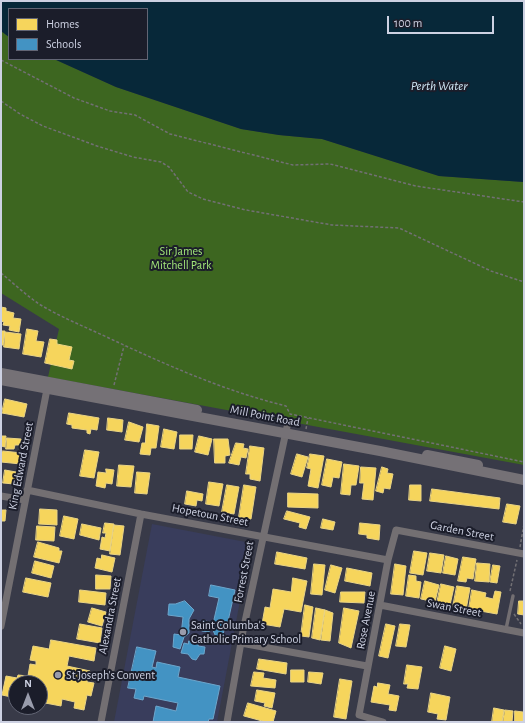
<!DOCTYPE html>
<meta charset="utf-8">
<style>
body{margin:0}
#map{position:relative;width:525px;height:723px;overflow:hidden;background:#383a48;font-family:"Alegreya Sans",sans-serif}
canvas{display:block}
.frame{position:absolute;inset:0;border:2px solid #cdd1e2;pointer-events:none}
.legend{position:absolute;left:8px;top:8px;width:140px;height:52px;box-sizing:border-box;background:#1b1d2a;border:1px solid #626574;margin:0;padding:5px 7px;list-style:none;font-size:12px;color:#cdd1e2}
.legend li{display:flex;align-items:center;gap:8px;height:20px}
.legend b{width:20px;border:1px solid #626574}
.north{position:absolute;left:8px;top:675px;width:40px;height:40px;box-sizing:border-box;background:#1b1d2a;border:1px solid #626574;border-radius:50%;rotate:0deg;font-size:11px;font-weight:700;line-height:16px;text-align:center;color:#cdd1e2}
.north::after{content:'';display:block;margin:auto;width:14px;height:18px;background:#999cac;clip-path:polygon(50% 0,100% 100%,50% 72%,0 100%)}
.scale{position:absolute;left:387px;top:16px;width:107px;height:18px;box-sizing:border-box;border:2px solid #cdd1e2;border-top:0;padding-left:5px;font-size:12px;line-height:14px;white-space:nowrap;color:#cdd1e2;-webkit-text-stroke:3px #1b1d2a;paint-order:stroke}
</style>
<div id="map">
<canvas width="525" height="723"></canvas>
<div class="frame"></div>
<ul class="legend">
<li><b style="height:11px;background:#f6d55c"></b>Homes</li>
<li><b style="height:11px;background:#4393c3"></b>Schools</li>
</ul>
<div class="north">N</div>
<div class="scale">100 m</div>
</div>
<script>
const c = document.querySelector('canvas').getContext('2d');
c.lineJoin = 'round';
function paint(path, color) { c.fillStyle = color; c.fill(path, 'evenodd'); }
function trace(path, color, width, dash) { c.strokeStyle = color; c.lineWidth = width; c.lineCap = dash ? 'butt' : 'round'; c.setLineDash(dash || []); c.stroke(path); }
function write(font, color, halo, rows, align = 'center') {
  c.font = font + ' "Alegreya Sans",sans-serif'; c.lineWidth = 4; c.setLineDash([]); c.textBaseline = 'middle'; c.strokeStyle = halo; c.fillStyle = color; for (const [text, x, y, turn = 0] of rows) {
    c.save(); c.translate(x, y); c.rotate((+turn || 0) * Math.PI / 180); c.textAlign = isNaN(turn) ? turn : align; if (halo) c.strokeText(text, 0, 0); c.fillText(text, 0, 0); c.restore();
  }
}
paint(new Path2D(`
 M152,524L251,543L217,722H114Z`), '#393d5c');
paint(new Path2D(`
 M1,31L9,37V59H54L116,87L241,129L279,135L322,139L439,176L524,182V465L48,377L59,329L1,293Z`), '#3d6620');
paint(new Path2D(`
 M1,1H524V182L439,176L322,139L279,135L241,129L116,87L54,59H147V9H9V37L1,31Z`), '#072839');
const homes = new Path2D(`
 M1,307L6,308V311L14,313L13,318L21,319L19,332L9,330L10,326L3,325L4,322L1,321Z
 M27,329L38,331L36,341L44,342L41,357L23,354Z
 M1,331H5L3,345H1Z
 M5,332L21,334L19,349L4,347Z
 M50,339L57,340V344L72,347L69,360L74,361L72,369L45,363Z
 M5,399L27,404L24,417L2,413Z
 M69,413L99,418L97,430L91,429L90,434L87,433V430L72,428V425L67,424Z
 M108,418L123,420L122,432L107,430Z
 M129,422L143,427L139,442L125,440Z
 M147,424L159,426L156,448H151L150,455L140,454L142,443H145Z
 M164,429L177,432L174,449L161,447Z
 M180,435H193L192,449H180Z
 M1,436H6L5,447L1,446Z
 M199,436L212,439L208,455L195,452Z
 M7,438L21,439L20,445H15L14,449H6Z
 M214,439H228L230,455L225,456V463H215Z
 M236,443L244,444L243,448L248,449L246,458L241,457L239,465L229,463Z
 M250,446L264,448L260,481L250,479V474H246Z
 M85,450L99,452L94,478L80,476Z
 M3,451L22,453L21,464L1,462V452Z
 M297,454L308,457L302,477L291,474Z
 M310,454L324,456L318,488L308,486L311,469L307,468Z
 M327,459L342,462L339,478L333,477L331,487L322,485Z
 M344,464L359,466L356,485H351L350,495L341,494Z
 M119,465L134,466L131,487L117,486Z
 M361,467L376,468L373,500L362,499L364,483H360Z
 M382,467L388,469L387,473L393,474L390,489L384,488L383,493L376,491Z
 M106,469L114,470L112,484L106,483L105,488L96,486L98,472L106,473Z
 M5,470L16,472L14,484L3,483Z
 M137,472L150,473L147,494L135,493Z
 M209,482L223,484L219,506L206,504Z
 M227,485L239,487L234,514L222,512Z
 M244,485L256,487L251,519L239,517Z
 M410,485H421V501L409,500Z
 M432,489L500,498L499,509L430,501Z
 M187,491L203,494L202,501L197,500L196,506L185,504Z
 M288,493L318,494V508L288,507Z
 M507,504L520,506L516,524L503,522Z
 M40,509L57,510V525L39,524Z
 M1,510H6L5,521H1Z
 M287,511L310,517L306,529L299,527L300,523L284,519Z
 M64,516L78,519L74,539L60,536Z
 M323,519L335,522L333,530L321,528Z
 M105,523L114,524L110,551L100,549L102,537L105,538L106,533H103Z
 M360,523L380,525L379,540L367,538V535L359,534Z
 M82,524L101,528L99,540L80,535Z
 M114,525L124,526L120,555L110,554Z
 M37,526L55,527L54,541L36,540Z
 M38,542L59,548V551H62L59,563L34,557Z
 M414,551L427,553L423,575L410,573Z
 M277,552L307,558L305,569L275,564Z
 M430,553L444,555L441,573L427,571Z
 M102,555L115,558L112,572L95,568L97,558L101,559Z
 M446,556L458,559L455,575L443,573Z
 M463,557L476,559L473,579L467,578L466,582L458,581Z
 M35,561L54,566L51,578L32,573Z
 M477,563L490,564L489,582L475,581Z
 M314,564L325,565L322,595L311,594Z
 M395,564L406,566L403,595L391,594Z
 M331,565L342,568L335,593L325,590Z
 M493,565L500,566L497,583L490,582Z
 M347,568L372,573L370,586L345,581Z
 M96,575L111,576L110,589H96Z
 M409,575L416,576V581L421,582L419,598L406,596Z
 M26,578L51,583L48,597L23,592Z
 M293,578L307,581L301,612L284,609L280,627L262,624L265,607L270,608L273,589L291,592Z
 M425,581L439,585L435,602L421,599Z
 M441,584L454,587L450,605L437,603Z
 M457,586L470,588L466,610L453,607Z
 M80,590L106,593L105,605L79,602Z
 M472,590L486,593L485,597L493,599L495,591L501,592L497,614L469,609Z
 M341,592H365L364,603L340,602Z
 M519,601H524V615L518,614Z
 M305,605L313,607L309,637L301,636Z
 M92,608L106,612L102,626L88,622Z
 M316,608L325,610L320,640L312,638Z
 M344,608L359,611L351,648L339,643Z
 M325,610L333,613L330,641L321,640Z
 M80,624L102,628L100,643L77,639Z
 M386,624L395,626L388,658L379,656Z
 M400,624L410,625L406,647L396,646Z
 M51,640L96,648L94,661L69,656L67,666L90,671L87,682L94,683L91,696L87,695L84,710L74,708L75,702L62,699L61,706L40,702V683H16V698L2,695L6,676L17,678L18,675L28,676L30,664L36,665V661L30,660L33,646L49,649Z
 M445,646L456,649L451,671L440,668Z
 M259,659L287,663L286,674L257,669Z
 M407,665L422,667L418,689L407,688L408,684H404Z
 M291,670H304V682H291Z
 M254,672L264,673L263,678L276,680L275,688L251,686Z
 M309,672L323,673L321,684L308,682Z
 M340,679L352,681L346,719L334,717Z
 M378,683L390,685L388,694L399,696L396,711L389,710L390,705L371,702L374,686L377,687Z
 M257,690L275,693L272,708L264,706L265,703L255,701Z
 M431,693L450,697L446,720L437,719L438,714L428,712Z
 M248,703L276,711L273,722H266L244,716Z
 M494,708L504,710L502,722H492Z
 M505,710L513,711L512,722H503Z
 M515,711L523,712V722H515Z`);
paint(homes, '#f6d55c');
trace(homes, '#ead484', 1);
const schools = new Path2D(`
 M211,585L235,590L226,630H224L223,635L219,637H216L212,628L219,598L209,596Z
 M185,601L194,610L189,619V633L184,637L180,649L173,647L174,634L181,635L183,617L168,615L169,604H175Z
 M204,621L211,622L209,632L202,631Z
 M189,641L199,643L198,646L205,647L204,654H200L196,660L192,659L188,654L181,653L184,643L188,644Z
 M137,647L156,651L152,667L156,668L157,662L180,667L178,677L220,686L213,719H209L208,722H153L156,706L176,711L178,703L144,696L143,700L134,698L136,689L128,688Z`);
paint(schools, '#4393c3');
trace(schools, '#6ca6cc', 1);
trace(new Path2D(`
 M1,60L74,98L110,111L135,115L170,134L293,165L330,164L416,186L524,202
 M1,101L20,114L43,126L97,146L133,157L161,162L169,167L188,192L203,199L246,210L332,225L399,228L491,271L524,282
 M1,273C13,283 26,295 39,304C62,318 88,328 113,340C169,366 225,391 286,406L290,414L524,462
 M114,385L124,346
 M306,429L308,418
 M520,547L524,524
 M510,591L517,560
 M514,614L521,624`), '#727074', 1.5, [3, 2]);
trace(new Path2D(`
 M506,629L513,596`), '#736f72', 3.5);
trace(new Path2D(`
 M27,490L141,514L388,560
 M1,496L25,500
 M380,605L524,633
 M1,626L48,384
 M241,643L367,666
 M101,722L141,514
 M227,722L243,631L287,427
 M383,722L359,715L388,560L396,530L524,554`), '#736f72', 7);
trace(new Path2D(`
 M1,373L197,410
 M1,380L380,451L524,480
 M427,455L478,465`), '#757176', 10);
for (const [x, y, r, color] of [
 [183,632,4,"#999cac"],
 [58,675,4,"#999cac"]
]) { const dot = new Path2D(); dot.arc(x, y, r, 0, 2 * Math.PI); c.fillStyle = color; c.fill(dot); trace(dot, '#1b1d2a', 1.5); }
write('12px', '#a1e578', '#1b1d2a', [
 ["Sir James",181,251],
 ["Mitchell Park",181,265]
]);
write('12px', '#cdd1e2', '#1b1d2a', [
 ["Mill Point Road",265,416,11],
 ["King Edward Street",21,466,-79],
 ["Hopetoun Street",210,515,11],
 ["Garden Street",462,531,11],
 ["Forrest Street",244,572,-79],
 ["Swan Street",454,608,11],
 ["Alexandra Street",110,616,-79],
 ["Rose Avenue",366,620,-79]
]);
write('12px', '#cdd1e2', '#1b1d2a', [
 ["Saint Columba's",191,625],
 ["Catholic Primary School",191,639],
 ["St Joseph’s Convent",66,675]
], 'left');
write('italic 13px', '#cfe6f4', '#1b1d2a', [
 ["Perth Water",439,86]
]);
</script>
